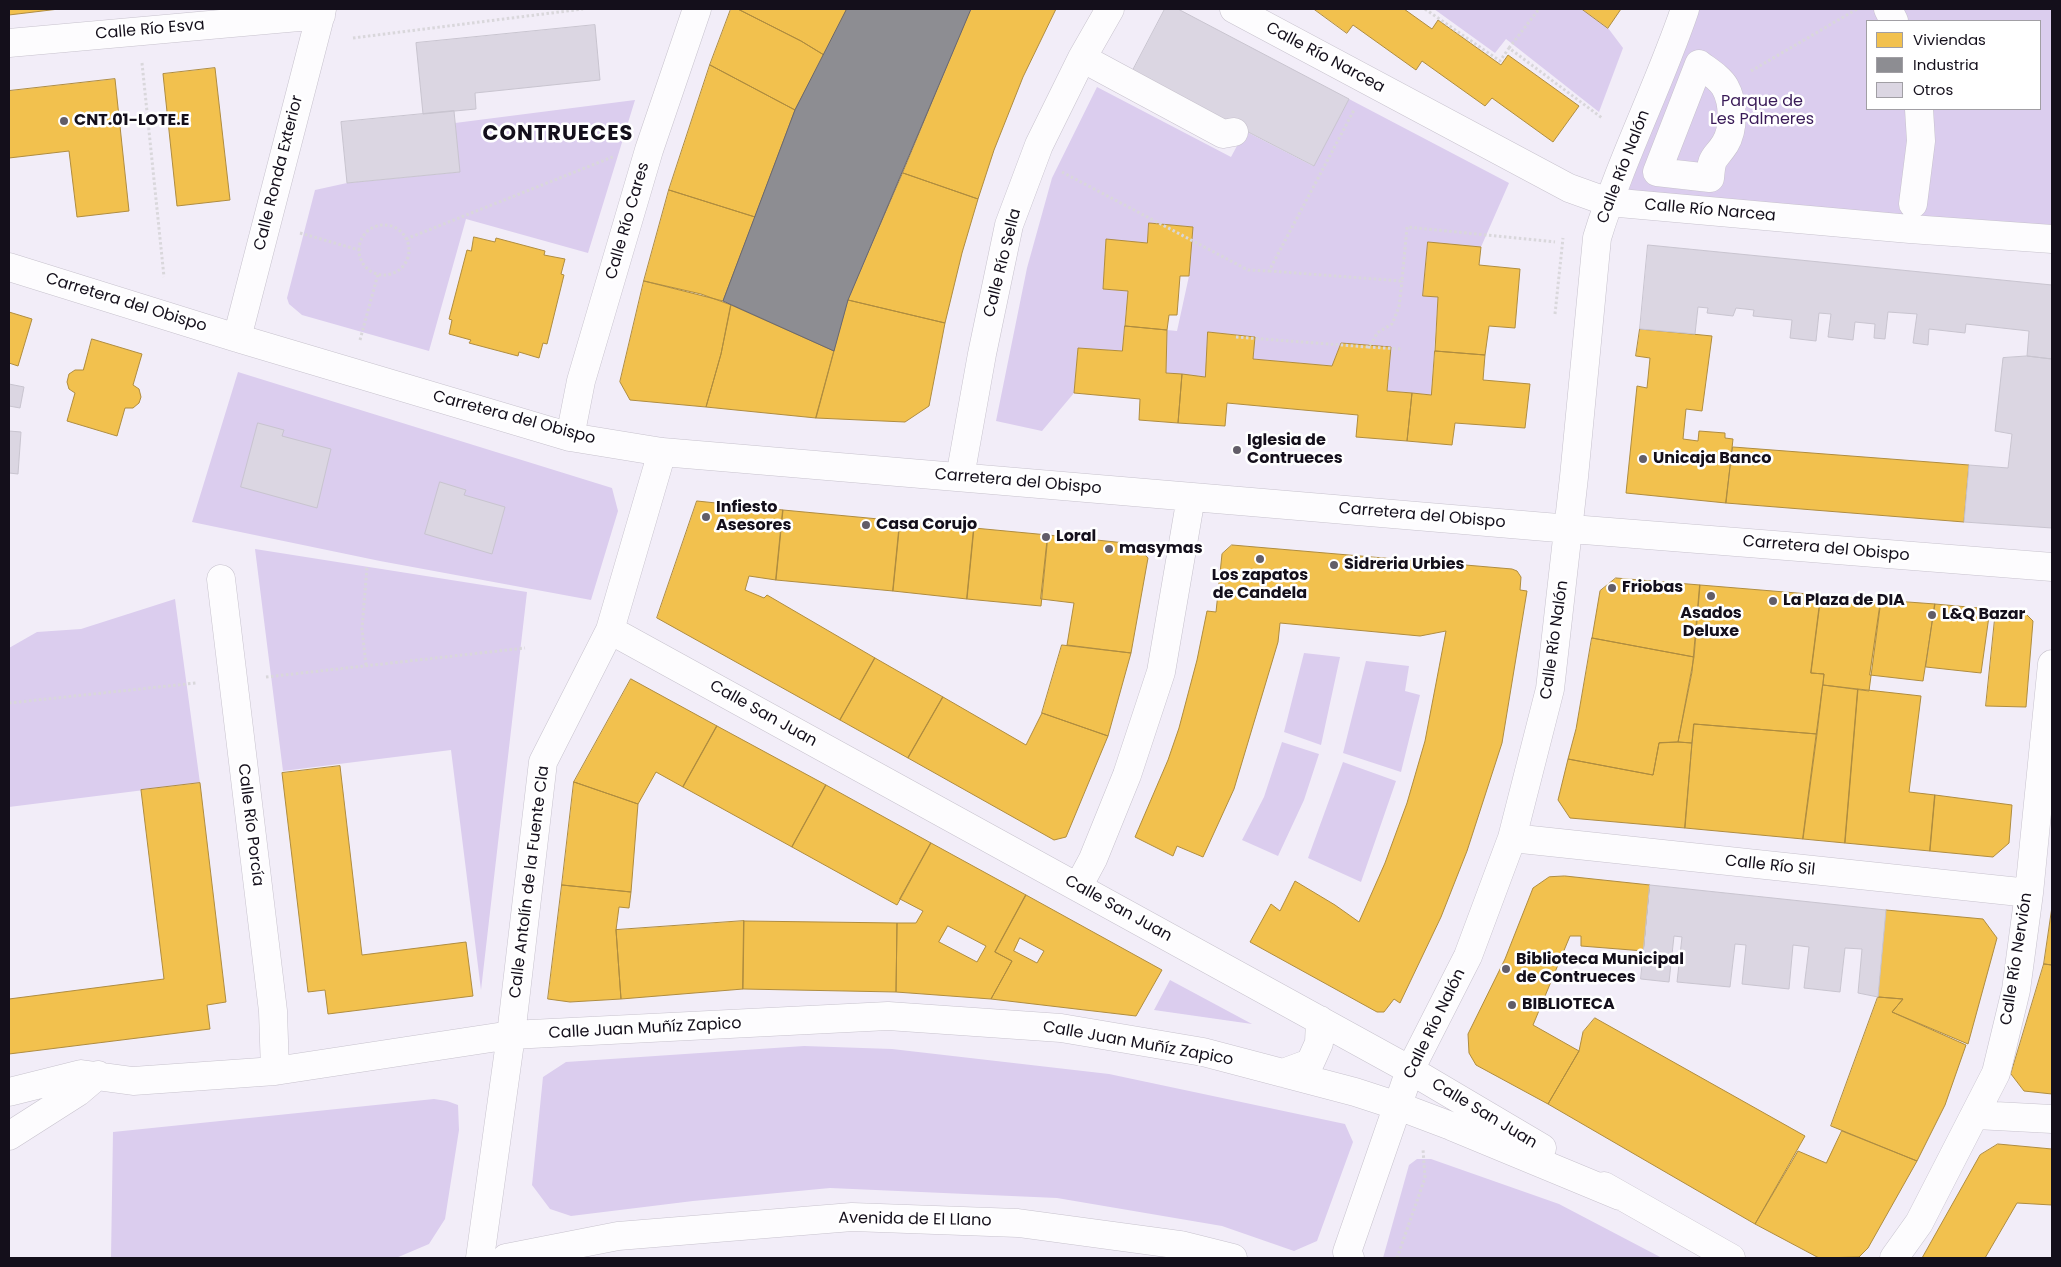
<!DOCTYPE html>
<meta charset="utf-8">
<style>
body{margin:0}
#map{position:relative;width:2061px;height:1267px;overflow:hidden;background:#f2edf8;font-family:Poppins,sans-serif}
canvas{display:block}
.frame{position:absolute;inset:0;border:10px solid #140f1b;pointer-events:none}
.legend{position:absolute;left:1866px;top:20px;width:175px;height:90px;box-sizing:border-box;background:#fff;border:1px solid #a19fa4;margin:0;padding:6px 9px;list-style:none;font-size:15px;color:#140f1b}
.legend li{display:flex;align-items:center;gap:10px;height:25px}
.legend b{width:25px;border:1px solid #a19fa4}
</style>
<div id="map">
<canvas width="2061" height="1267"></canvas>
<div class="frame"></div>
<ul class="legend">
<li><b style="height:14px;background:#f2c14e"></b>Viviendas</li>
<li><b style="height:14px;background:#8d8d92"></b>Industria</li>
<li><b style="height:14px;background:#dbd6e2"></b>Otros</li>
</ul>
</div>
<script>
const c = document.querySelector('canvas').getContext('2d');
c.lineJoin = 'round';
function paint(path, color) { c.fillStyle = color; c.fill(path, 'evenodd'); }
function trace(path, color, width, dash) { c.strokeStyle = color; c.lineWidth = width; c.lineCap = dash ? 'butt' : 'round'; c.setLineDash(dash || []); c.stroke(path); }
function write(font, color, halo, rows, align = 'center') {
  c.font = font + ' Poppins,sans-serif'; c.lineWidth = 5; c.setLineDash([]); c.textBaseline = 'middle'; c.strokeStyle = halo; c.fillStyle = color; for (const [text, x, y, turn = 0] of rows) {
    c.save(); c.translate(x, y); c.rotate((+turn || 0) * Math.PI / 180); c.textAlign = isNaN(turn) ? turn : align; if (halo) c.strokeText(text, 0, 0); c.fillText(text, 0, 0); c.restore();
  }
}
paint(new Path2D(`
 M1434,9H1582L1608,28L1623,48L1599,112L1506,39L1495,53Z
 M1685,9H2052V239L1608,202ZM1867,21H2040V109H1867Z
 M1097,87L1231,157L1245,131L1313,166L1349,99L1509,183L1481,247L1429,243L1438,297L1431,395L1387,391L1391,348L1341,343L1332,366L1253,359L1255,337L1209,332L1205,377L1166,373L1167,330L1177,331L1189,276L1193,227L1149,223L1147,243L1106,240L1103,289L1128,291L1122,351L1078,348L1074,393L1042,431L996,421L1027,268L1052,178Z
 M635,100L588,253L466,219L429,351L302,315L289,304L287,298L315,190L347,183L459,172L455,123Z
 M238,372L612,488L618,511L591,600L380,561L192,522Z
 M255,549L527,592L481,990L451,750L283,771Z
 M175,599L200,783L9,807V648L37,632L81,629Z
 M1304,653L1340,657L1321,745L1284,732Z
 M1366,661L1409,666L1405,691L1420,695L1401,772L1343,753Z
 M1282,742L1319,754L1304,800L1278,856L1242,840L1264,797Z
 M1343,762L1396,781L1361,882L1308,858Z
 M1170,980L1252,1024L1154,1010Z
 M804,1046L892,1049L1109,1074L1345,1124L1353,1142L1317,1241L1294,1251L1222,1226L1057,1198L830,1188L693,1201L571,1216L550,1209L532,1185L543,1077L566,1062Z
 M434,1099L447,1101L458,1105L459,1130L445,1219L429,1244L396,1258H111L113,1132Z
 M1417,1159H1431L1559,1204L1662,1258H1383L1409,1165Z`), '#dbcdee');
const homes = new Path2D(`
 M9,9H59L9,15Z
 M731,9H738L801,41L824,55L795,110L710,65Z
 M738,9H847L824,55L801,41Z
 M971,9H1056L1023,77L994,150L978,199L903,173Z
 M1314,9H1404L1432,29L1438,20L1501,65L1508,55L1579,106L1553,142L1492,98L1485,106L1422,61L1416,70L1353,25L1347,33Z
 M1582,9H1621L1608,28Z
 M710,65L795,110L755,217L669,190Z
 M215,68L230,200L177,206L163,74Z
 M115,79L129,211L77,217L69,151L9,158V91Z
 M903,173L978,199L962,253L945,323L848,300Z
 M669,190L755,217L723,301L644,281Z
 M1149,223L1193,227L1189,276H1180L1177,315H1169L1167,330L1125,326L1128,291L1103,289L1106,239L1147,243Z
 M474,237L495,242L496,238L545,251L544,255L565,259L561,274L564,275L547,344L543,343L539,358L519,352L518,356L469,343L471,340L449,334L452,320L449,319L467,250L471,251Z
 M1428,242L1481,247L1479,265L1520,269L1515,328L1489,326L1485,355L1435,351L1438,297L1423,296Z
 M644,281L701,294L731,305L721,354L706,407L630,400L620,382Z
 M848,300L945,323L929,406L905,422L816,418Z
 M731,305L834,351L816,418L706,407L721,354Z
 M9,312L32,319L18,366L9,363Z
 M1125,326L1167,330L1166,373L1182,374L1178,423L1139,420L1140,399L1074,393L1078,348L1122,351Z
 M1640,329L1712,336L1702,411L1686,409L1683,439L1698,441L1699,431L1725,433V438L1733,439L1726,503L1626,493L1637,386L1647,388L1650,358L1636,356Z
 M1208,332L1255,337L1253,359L1332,366L1341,343L1391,347L1387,391L1412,393L1407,441L1356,437L1358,415L1227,403L1225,426L1178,423L1182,374L1205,377Z
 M92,339L142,354L133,385L139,389L141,397L139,403L133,408H125L117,436L67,421L75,393L69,389L67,382L69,374L75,370H83Z
 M1435,351L1485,355L1483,380L1530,384L1525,428L1455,423L1452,445L1407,441L1412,393L1431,395Z
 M1733,447L1969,465L1964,522L1726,503Z
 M697,501L783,510L776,580L749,576L745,590L764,598L767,595L875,658L840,720L657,618Z
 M783,510L900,521L893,591L776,580Z
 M900,521L974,528L967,599L893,591Z
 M974,528L1048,535L1041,606L967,599Z
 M1048,535L1135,544L1148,558L1131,653L1067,645L1074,603L1041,599Z
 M1232,545L1512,569L1517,571L1521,577L1520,590L1527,591L1502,743L1467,851L1441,917L1400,1003L1394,999L1384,1012H1377L1250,942L1271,904L1280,911L1295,881L1335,905L1359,922L1385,863L1407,803L1425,741L1446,631L1420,636L1280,623L1278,642L1234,789L1203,857L1177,846L1173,856L1135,837L1168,760L1179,728L1197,660L1207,611L1216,612L1222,554Z
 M1616,578L1700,585L1694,657L1592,638L1600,591Z
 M1700,585L1821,595L1811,673L1824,674L1817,734L1694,724L1692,743L1678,742L1692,672Z
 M1821,595L1881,600L1869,691L1823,685L1824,674L1811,673Z
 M1881,600L1935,604L1923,681L1870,675Z
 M1935,604L1990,609L1981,673L1926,667Z
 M1996,609L2025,613L2033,621L2026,707L1986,706Z
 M1592,638L1694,657L1678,742L1659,743L1653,775L1568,759L1576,729Z
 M1062,645L1131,653L1108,736L1042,713Z
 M875,658L943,697L908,758L840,720Z
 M631,679L717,726L683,787L656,772L638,804L574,782Z
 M1823,685L1858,689L1845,843L1803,839Z
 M1858,689L1921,696L1909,792L1935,795L1930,851L1845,843Z
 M943,697L1026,745L1042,713L1108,736L1066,837L1054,840L908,758Z
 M1694,724L1817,734L1803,839L1685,828Z
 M717,726L826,785L792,847L683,787Z
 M1678,742L1692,743L1685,828L1570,818L1558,800L1568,759L1653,775L1659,743Z
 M340,766L362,955L466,942L473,996L328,1014L325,990L308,992L282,773Z
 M574,782L638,804L631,892L562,885Z
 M200,783L226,1002L207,1005L210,1029L9,1054V999L164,979L141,790Z
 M826,785L931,843L897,905L792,847Z
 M1935,795L2012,805L2009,843L1993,857L1930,851Z
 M931,843L1026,895L995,952L1012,961L991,999L896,992L897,923H916L923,911L900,899ZM948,926L986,946L977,962L939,942Z
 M1565,876L1650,885L1644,951L1581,946V936H1570L1533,1025L1579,1051L1548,1104L1476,1065L1469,1053L1468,1034L1505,959L1533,888L1549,877Z
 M562,885L631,892L629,908L619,907L616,930L621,999L570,1002L548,999Z
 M1026,895L1162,970L1136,1016L991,999L1012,961L995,952ZM1020,938L1044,951L1037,963L1014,951Z
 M2052,907V965L2044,964Z
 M1886,910L1983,919L1997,938L1968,1044L1892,1012L1903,999L1878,997Z
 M744,921L743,989L621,999L616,930Z
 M744,921L897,923L896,992L743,989Z
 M2044,964L2052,965V1094L2024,1091L2011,1074Z
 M1878,997L1903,999L1892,1012L1966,1045L1945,1105L1917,1161L1831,1126Z
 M1595,1018L1805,1136L1755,1224L1548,1104L1579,1051L1583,1032Z
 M1842,1131L1917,1161L1868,1248L1859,1257L1819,1258L1755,1224L1798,1151L1826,1163Z
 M1998,1144L2052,1149V1205L2017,1203L1985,1258H1922L1980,1155Z`);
paint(homes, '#f2c14e');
trace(homes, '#af8c3f', 1);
const industry = new Path2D(`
 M847,9H971L848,300L834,351L723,301L795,110Z`);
paint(industry, '#8d8d92');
trace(industry, '#69676e', 1);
const building = new Path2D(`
 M1165,9H1178L1349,99L1314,166L1132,72Z
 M595,25L600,80L475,93L476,109L423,114L416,43Z
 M454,111L460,172L347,183L341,122Z
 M1648,245L2052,285V359L2027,356L2029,331L1966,324L1965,333L1929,329L1928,345L1913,343L1917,314L1888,312L1885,339L1874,338L1875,324L1855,322L1853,340L1828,337L1831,314L1819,313L1816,341L1790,338L1792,320L1753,316L1754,310L1736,308L1733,316L1707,313L1708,308L1698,307L1695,334L1640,329Z
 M2027,356L2052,359V528L1964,522L1969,465L2008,468L2012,434L1995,431L2003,358Z
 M9,384L24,387L20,408L9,406Z
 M258,423L284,430L282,436L331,449L317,508L241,487Z
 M9,431L21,432L18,474L9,473Z
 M440,482L466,490L464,495L505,507L492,554L425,534Z
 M1650,885L1886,910L1878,997L1858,993L1862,949L1845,948L1840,992L1804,988L1809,947L1793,945L1789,989L1742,984L1746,945L1735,944L1730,987L1677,982L1682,937L1674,936L1669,982L1641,979Z`);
paint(building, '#dbd6e2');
trace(building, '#c8c4cf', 1);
const minor = new Path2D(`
 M1234,9L1569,188L1608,202L1910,229L2052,239
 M1888,9L1894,21
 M9,43L321,15
 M1082,58L1223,134L1234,132
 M1699,64C1708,71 1720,78 1725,87C1734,103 1734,129 1725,144C1714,161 1712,154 1710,178L1657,172Z
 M1913,204L1921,141L1919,109
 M9,267L237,338L570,437L662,452L1546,527L2052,567
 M237,338L322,9
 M570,437L581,381L649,150L697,9
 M960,477L982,354L1009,225L1039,145L1082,58L1110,9
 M221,579L273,1011L275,1071
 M610,630L1410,1070L1542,1148
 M1512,838L2029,893
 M1078,887L1093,859L1127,775L1161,672L1191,497
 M1283,1073L1310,1063L1319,1043L1320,1020
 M9,1092L81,1074L133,1081L275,1071L511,1035L888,1016L1061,1028L1203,1052L1355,1092L1398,1106L1451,1126L1620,1196
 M1976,1115L2052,1119
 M9,1136L78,1092L98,1075
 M1604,1186L1731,1258
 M480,1258L511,1035L543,762L610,630L662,452
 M1350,1258L1347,1252L1410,1070L1468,956L1512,838L1550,689L1574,477L1597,238C1621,159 1659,86 1685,9
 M1894,1258L1919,1223L1996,1073L2016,990L2029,893L2052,664`);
const major = new Path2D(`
 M506,1258L618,1236L852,1217L1018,1223L1181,1245L1233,1258`);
trace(minor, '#c7c2cd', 29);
trace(major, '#c7c2cd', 29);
trace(new Path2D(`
 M1425,9L1500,61L1509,48L1602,118
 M353,38L583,9
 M1509,48L1539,9
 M142,63L164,277
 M1751,71L1857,9
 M1062,172L1248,270L1269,271L1354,110
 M359 250a25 25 0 1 1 50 0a25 25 0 1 1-50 0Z
 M300,233L359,250
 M406,239L615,156
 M1269,271L1402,281L1407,227L1555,242
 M1555,314L1563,238
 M1236,337L1368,347L1373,341L1377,333L1392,324L1399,307L1402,281
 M360,340L378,274
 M1368,347L1401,349
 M366,665L362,629L367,567
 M266,677L525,648
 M9,703L196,683
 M1397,1258L1425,1178L1423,1149`), '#d9d7db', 3, [2.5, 2.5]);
trace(minor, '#fdfcfe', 28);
trace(major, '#fdfcfe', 28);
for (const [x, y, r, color] of [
 [64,121,5,"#625d68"],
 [1237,450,5,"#625d68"],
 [1643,459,5,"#625d68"],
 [706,517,5,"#625d68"],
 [866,525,5,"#625d68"],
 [1046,537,5,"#625d68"],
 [1109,549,5,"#625d68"],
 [1260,559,5,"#625d68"],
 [1334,565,5,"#625d68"],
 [1612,588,5,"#625d68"],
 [1711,596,5,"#625d68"],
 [1773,601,5,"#625d68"],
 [1932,615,5,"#625d68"],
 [1506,969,5,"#625d68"],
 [1512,1005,5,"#625d68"]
]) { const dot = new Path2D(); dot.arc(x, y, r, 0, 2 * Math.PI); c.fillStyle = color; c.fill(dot); trace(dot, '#fff', 2); }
write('16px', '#140f1b', '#fff', [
 ["Calle Río Esva",150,30,-5],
 ["Calle Río Narcea",1325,58,28],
 ["Calle Río Nalón",1624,167,-69],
 ["Calle Ronda Exterior",279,173,-76],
 ["Calle Río Narcea",1710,211,5],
 ["Calle Río Cares",628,221,-74],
 ["Calle Río Sella",1003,263,-76],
 ["Carretera del Obispo",126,303,17],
 ["Carretera del Obispo",514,418,15],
 ["Carretera del Obispo",1018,482,5],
 ["Carretera del Obispo",1422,516,5],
 ["Carretera del Obispo",1826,549,5],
 ["Calle Río Nalón",1555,640,-82],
 ["Calle San Juan",763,714,29],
 ["Calle Río Porcía",250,825,83],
 ["Calle Río Sil",1770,866,6],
 ["Calle Antolín de la Fuente Cla",530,882,-83],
 ["Calle San Juan",1118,909,29],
 ["Calle Río Nervión",2017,959,-81],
 ["Calle Río Nalón",1435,1024,-64],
 ["Calle Juan Muñíz Zapico",645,1029,-3],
 ["Calle Juan Muñíz Zapico",1138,1044,10],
 ["Calle San Juan",1484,1114,31],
 ["Avenida de El Llano",915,1220,1]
]);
write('16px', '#3a1b58', '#fff', [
 ["Parque de",1762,102],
 ["Les Palmeres",1762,120]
]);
write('bold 16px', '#140f1b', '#fff', [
 ["CNT.01-LOTE.E",74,121],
 ["Iglesia de",1247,441],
 ["Contrueces",1247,459],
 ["Unicaja Banco",1653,459],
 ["Infiesto",716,508],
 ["Asesores",716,526],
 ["Casa Corujo",876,525],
 ["Loral",1056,537],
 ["masymas",1119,549],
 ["Sidreria Urbies",1344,565],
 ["Los zapatos",1260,576,"center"],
 ["de Candela",1260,594,"center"],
 ["Friobas",1622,588],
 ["La Plaza de DIA",1783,601],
 ["Asados",1711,614,"center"],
 ["Deluxe",1711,632,"center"],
 ["L&Q Bazar",1942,615],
 ["Biblioteca Municipal",1516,960],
 ["de Contrueces",1516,978],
 ["BIBLIOTECA",1522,1005]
], 'left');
c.letterSpacing = '1px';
write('bold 21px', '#140f1b', '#fff', [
 ["CONTRUECES",558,135]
]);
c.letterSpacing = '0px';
</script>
